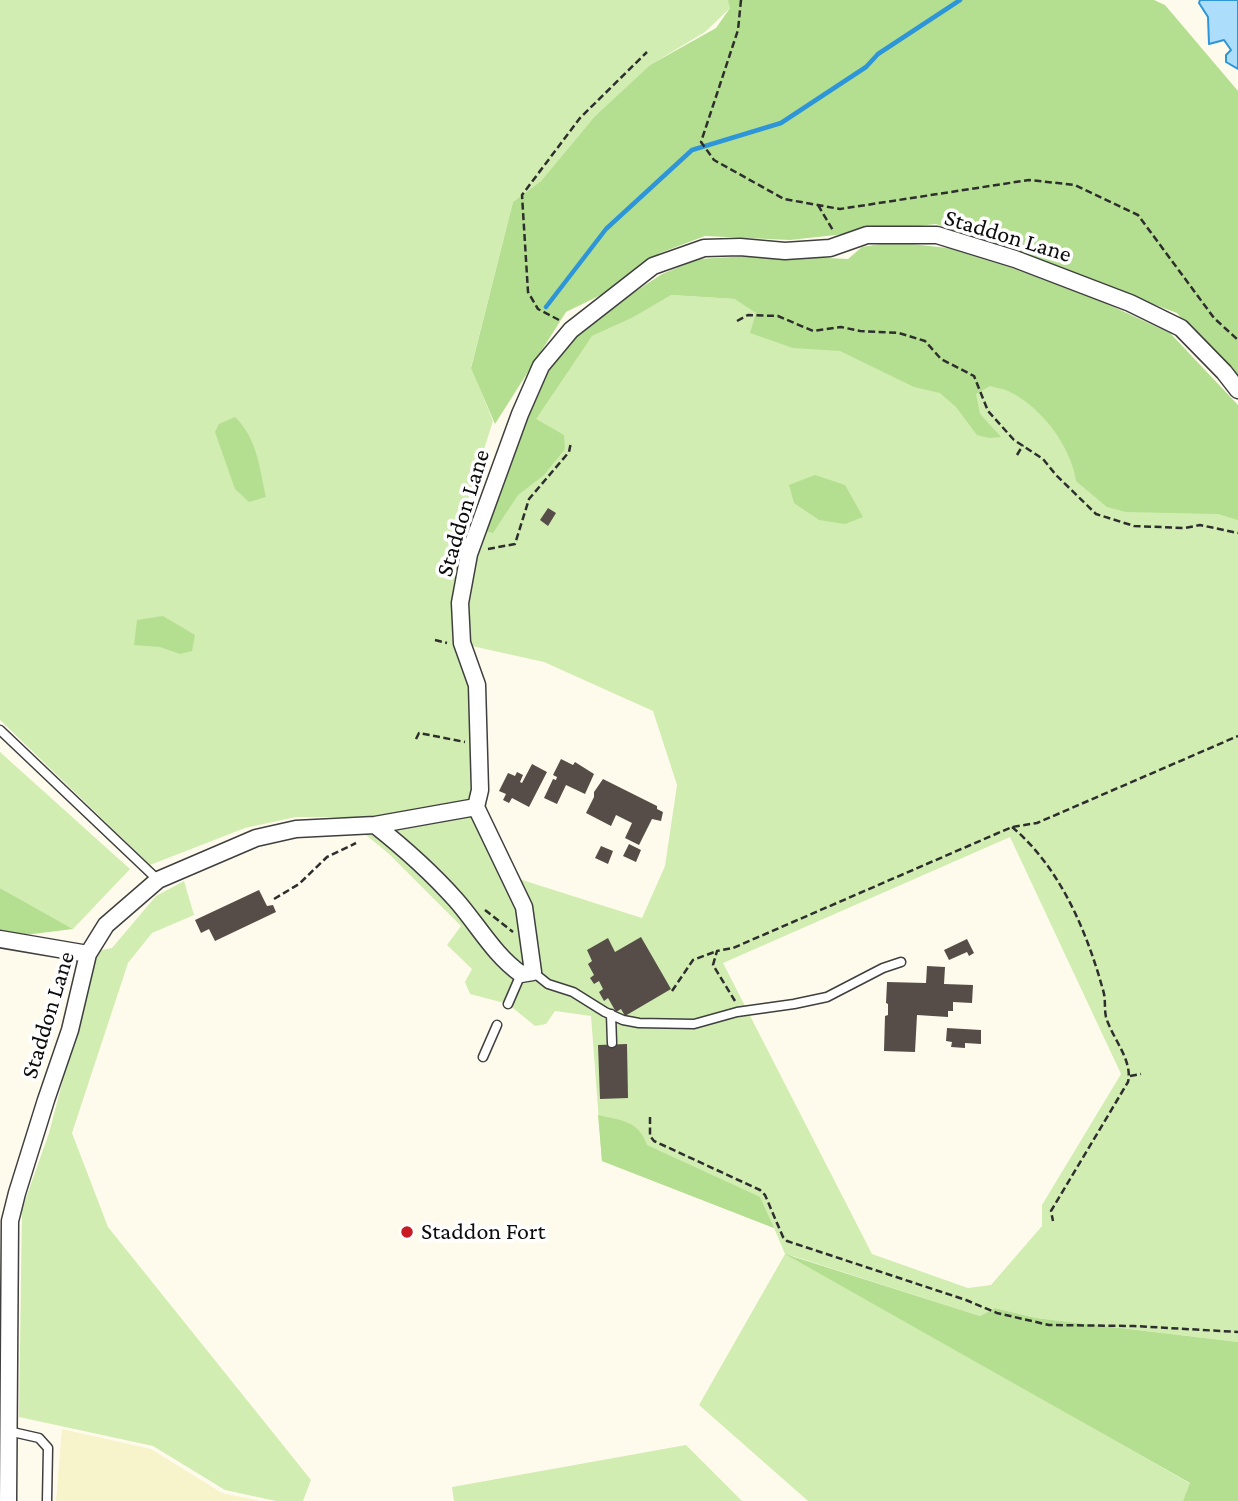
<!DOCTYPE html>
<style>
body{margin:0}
canvas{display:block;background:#fffbec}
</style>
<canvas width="1238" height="1501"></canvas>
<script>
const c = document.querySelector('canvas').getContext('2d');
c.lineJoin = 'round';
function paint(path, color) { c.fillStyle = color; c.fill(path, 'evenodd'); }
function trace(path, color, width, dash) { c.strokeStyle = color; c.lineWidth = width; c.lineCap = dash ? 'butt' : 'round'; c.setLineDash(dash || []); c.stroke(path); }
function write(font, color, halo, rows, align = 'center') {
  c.font = font + ' "Crimson Pro",serif'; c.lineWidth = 7; c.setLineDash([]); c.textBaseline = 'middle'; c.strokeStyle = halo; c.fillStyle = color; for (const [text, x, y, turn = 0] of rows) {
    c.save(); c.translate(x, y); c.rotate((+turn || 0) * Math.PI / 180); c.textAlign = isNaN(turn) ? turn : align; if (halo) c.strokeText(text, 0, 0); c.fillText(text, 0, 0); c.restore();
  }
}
paint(new Path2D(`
 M62,1429L151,1449L222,1493L261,1501H56Z`), '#f7f3ca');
paint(new Path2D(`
 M0,0H729L730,8L705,32L650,65L595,116L541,181L513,202L471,367L493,421L453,546L483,530L522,416L592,336L632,318L670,295L735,299L1073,343L1238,513V1342L1036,1318L995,1308L980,1316L790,1255L1191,1484L1183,1501H808L699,1405L785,1254L774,1228L602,1161L591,1016L555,1011L546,1024L535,1026L508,1004L470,994L465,982L472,969L447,945L461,926L388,853L344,817H296L245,828L150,865L0,720ZM472,646L544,662L653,711L677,785L665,866L642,918L519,879L489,819L486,802L484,681ZM1010,837L1121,1074L1042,1205V1226L991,1285L968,1288L872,1254L723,963Z
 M0,752L130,869L73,929L0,888Z
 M184,881L194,915L152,933L128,963L72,1133L108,1227L311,1480L303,1501H276L225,1490L153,1446L19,1417L22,1209L49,1133L97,951L112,948L156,896Z
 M686,1445L742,1501H454L452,1487Z`), '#d1edb2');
paint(new Path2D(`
 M728,0H1154L1165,5L1238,91V384L1177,313L936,224L790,240L705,236L660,253L611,290L566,312L495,424L471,368L513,202L541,181L595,116L650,65L716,28L730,8Z
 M893,242L948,248L1012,268L1103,302L1170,333L1238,405V520L1218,514L1126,512L1107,507L1076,481C1071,447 1043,409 1012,393C1006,389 997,388 990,386L976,394L980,414L1001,437L989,438L977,435L956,407L940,393L914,387L840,351L793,348L750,333L756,313L735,299L671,295L632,318L592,336L536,419L564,435L565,449L544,475L518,495L493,533L483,530L546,367L577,330L662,274L699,259L765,255L848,259L862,247Z
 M235,417C258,440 259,467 266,497L249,502L235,489L215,432L219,424Z
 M815,475L845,485L863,517L845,524L819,520L794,503L789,485Z
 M163,616L195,635L192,651L180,654L160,647L134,645L137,620Z
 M0,888L73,929L0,938Z
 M598,1115C622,1121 638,1120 647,1145L760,1197L774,1228L602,1161Z
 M785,1254L980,1316L995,1308L1036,1318L1238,1342V1501H1183L1190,1483Z`), '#b4df90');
const water = new Path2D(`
 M1200,0H1238V69L1226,62V55L1231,50L1224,40L1209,44L1208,17L1199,3Z`);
paint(water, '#acdefb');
trace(water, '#2d95d8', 2);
trace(new Path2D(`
 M546,307L606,229L692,150L781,123L866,67L878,54L960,0`), '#2d95d8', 4.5);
paint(new Path2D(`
 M548,508L556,513L548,526L540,520Z
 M561,759L573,765L575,762L594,774L585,794L566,785L557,804L544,798L553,779L556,780L557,777L553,775Z
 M532,764L547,772L529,807L512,798L509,803L503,800L506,794L499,791L508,773L515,776L517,772L523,775L520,782L522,783Z
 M603,779L657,806V809L663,812L661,821L652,819L639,845L625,838L632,823L616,815L611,826L586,813L594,797V792Z
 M629,844L641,850L636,862L623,856Z
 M601,846L613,851L608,864L595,858Z
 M259,890L267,906L273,905L276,912L215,941L209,929L201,933L195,920Z
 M641,937L671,989L625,1016L621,1009L616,1012L608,998L604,1001L599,992L603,989L599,981L594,984L590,978L594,975L588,964L592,961L587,950L608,938L615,952Z
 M967,939L974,953L969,956L967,952L949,960L944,950Z
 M927,966L945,967L944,984L973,985L972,1003L953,1002V1011H948V1017L917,1015L915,1052L884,1051L885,1016L888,1015V1004L886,1003L887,982L926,983Z
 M947,1028L981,1030V1044L965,1043V1048L951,1047L952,1042L946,1041Z
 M627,1044L628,1098L600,1099L598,1045Z`), '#564d48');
const lane = new Path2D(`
 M0,730L158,880
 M533,972L548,984L573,992L605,1012L623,1020L639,1023L694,1024L737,1012L794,1004L827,997L883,968L901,962
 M508,1004L521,974
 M611,1014L612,1043
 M483,1057L497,1025
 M8,1431L39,1438L48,1448L47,1501`);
const street = new Path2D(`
 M375,825C404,848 431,872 456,900C478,925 494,955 521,974L533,972L524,907L476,807
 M0,939L88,954
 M8,1501L10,1221L17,1193L46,1100L70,1030L88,954L106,925L158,880L256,838L296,829L375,825L476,807L480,790L477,685L462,643L460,603L469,554L520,414L541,366L571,330L653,266L704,248L740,247L785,251L830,248L867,235H937L1015,259L1130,303L1181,328L1224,372L1238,390`);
trace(lane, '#3f3f3f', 11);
trace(street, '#3f3f3f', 19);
trace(new Path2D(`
 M741,0L738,30L701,142L714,160L784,199L840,209L1029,180L1075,185L1138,215L1214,318L1238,340
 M818,205L834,232
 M559,320L538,309L528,292L522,195L580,118L647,52
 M737,321L748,315L778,316L813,331L841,327L860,331L899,333L925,341L941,359L974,376L988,411L1014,440L1043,459L1056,475L1096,514L1134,526L1185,528L1200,525L1238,533
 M1017,455L1023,445
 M488,549L515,544L529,499L569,452L571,442
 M435,640L447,643
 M416,739L419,733L465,742
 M1012,827C1060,867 1087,932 1103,990C1106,999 1104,1008 1106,1017C1112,1038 1133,1060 1128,1082L1051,1211L1053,1221
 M274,899L299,884L327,857L356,843
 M485,910L513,932
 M672,991L693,960L717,951
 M735,1001L713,965L717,951L733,948L1012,827L1037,823L1238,736
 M1130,1076L1141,1074
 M650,1117V1136L654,1141L760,1190L765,1195L783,1237L787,1241L966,1300L997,1313L1049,1325L1134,1326L1238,1332`), '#2e2e2e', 2.5, [7, 3.5]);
trace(lane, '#fff', 8);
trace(street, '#fff', 16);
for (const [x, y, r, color] of [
 [407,1232,7,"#c71a23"]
]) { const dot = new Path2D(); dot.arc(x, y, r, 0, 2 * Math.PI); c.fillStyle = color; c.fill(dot); trace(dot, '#fff', 2.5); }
write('24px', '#0c0c0c', '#fff', [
 ["Staddon Lane",1008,236,17],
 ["Staddon Lane",463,513,-73],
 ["Staddon Lane",48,1015,-73]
]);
write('24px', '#0c0c0c', '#fff', [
 ["Staddon Fort",421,1232]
], 'left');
</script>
